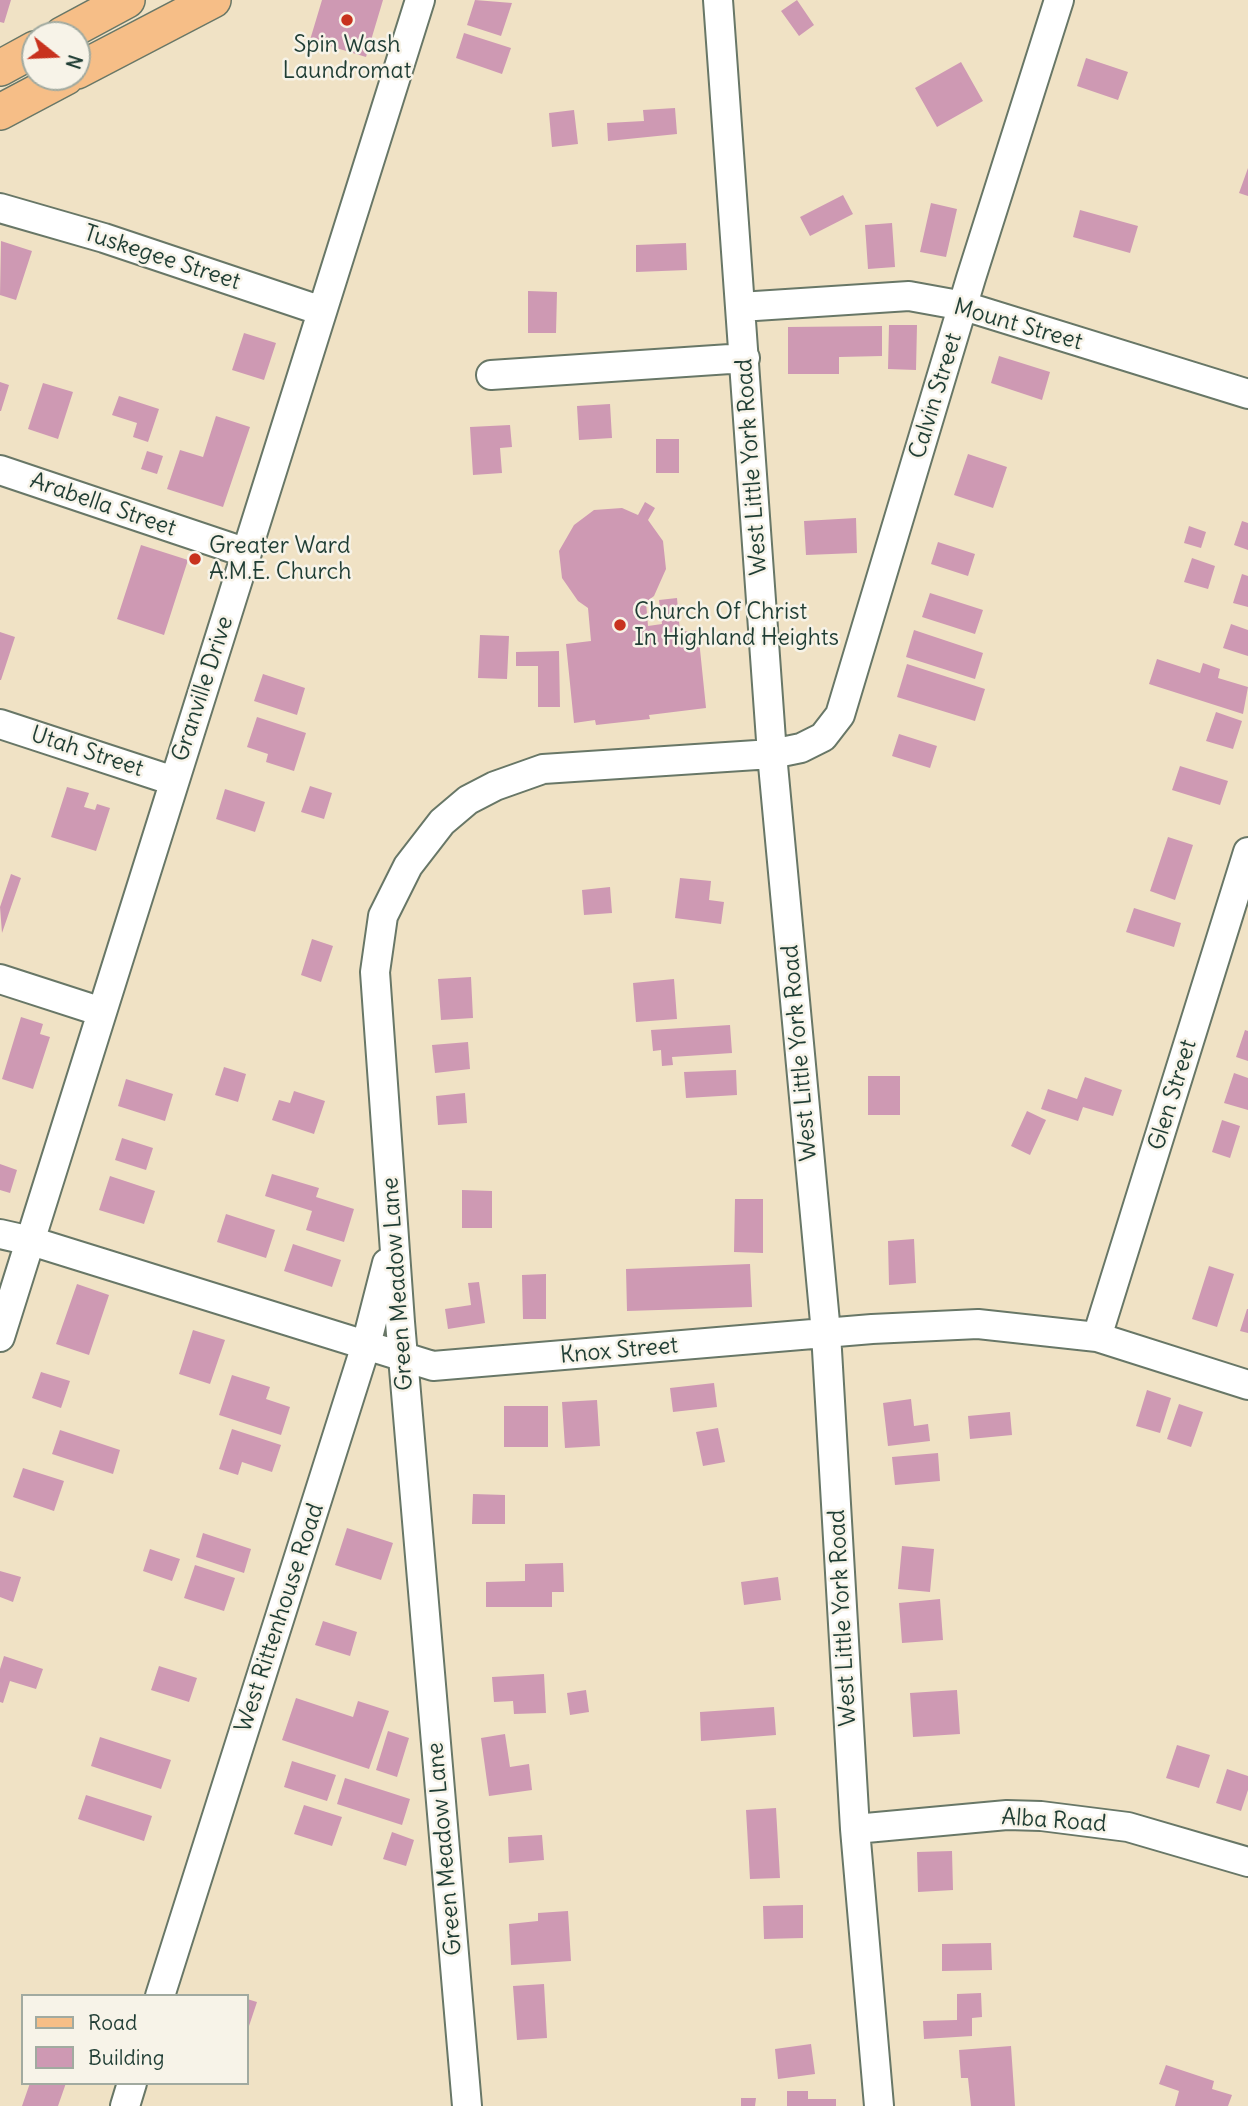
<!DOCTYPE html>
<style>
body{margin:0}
#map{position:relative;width:1248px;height:2106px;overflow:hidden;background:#f0e2c5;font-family:Delius,sans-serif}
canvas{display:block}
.legend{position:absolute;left:21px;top:1994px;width:228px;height:91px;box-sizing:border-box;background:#f7f3e8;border:2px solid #a1aaa0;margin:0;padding:9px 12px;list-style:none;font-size:21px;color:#1f3d34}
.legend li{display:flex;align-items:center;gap:14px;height:35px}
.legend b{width:35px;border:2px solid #a1aaa0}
.north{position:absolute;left:21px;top:21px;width:70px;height:70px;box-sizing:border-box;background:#f7f3e8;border:2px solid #a1aaa0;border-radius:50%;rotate:108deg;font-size:19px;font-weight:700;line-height:28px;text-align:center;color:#1f3d34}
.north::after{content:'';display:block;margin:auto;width:24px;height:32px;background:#c8321e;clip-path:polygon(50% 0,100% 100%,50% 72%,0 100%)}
</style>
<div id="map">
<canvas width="1248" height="2106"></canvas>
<ul class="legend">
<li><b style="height:9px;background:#f6be87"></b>Road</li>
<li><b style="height:19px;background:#ce99b3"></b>Building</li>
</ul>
<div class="north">N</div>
</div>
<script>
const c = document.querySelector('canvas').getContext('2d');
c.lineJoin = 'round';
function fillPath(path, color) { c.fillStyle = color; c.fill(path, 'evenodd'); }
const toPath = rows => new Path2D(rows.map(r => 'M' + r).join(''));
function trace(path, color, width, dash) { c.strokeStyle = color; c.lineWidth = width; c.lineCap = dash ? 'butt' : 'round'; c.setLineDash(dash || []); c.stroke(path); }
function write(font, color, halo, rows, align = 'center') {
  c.font = font + ' Delius,sans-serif'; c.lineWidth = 5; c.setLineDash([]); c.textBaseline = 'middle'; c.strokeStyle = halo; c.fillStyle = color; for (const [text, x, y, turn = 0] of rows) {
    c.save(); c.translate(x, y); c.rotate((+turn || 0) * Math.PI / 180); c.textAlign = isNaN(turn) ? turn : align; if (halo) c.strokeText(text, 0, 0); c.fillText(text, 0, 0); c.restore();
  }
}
const building = toPath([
 [0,0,11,0,4,23,0,22],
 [322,0,383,0,366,57,310,40],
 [475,0,512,3,501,36,467,25],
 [797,0,814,25,799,36,781,11],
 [464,33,511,48,502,74,456,58],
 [1086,58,1128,72,1118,100,1077,86],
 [961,62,983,101,937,127,915,88],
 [675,108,677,134,608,141,607,123,644,121,643,110],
 [574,110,578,144,552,147,549,113],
 [1248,168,1248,196,1239,193],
 [843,195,853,214,810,236,800,217],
 [931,203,957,209,946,257,920,252],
 [1080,210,1138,226,1130,253,1073,237],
 [892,223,895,267,868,269,865,225],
 [1,241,32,251,16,300,0,295],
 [686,243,687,270,636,272,636,245],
 [528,291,557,292,556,333,528,333],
 [889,325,917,325,916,370,888,369],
 [882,326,882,356,839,357,839,374,788,374,788,327],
 [244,333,276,343,264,380,232,370],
 [999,356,1050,372,1042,400,991,383],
 [0,382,9,385,1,411,0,411],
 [43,383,73,392,58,439,28,429],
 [119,396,159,409,148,442,133,437,137,423,112,415],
 [610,404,612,438,579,440,577,406],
 [216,416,250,427,223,507,167,489,180,450,203,457],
 [510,425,512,447,500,448,502,473,473,475,470,427],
 [656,439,679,439,679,473,656,473],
 [147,451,163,456,157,474,141,469],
 [968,454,1007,467,993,508,954,495],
 [645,502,655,508,648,520,663,541,666,569,654,596,646,602,648,626,662,624,659,600,677,598,680,632,698,630,706,708,649,715,650,719,596,725,595,720,574,723,566,644,591,641,588,608,578,601,562,578,559,551,574,525,594,510,622,508,638,515],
 [856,518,857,553,806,555,804,521],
 [1242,521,1248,523,1248,550,1234,545],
 [1189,526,1206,532,1201,548,1184,543],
 [938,542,975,554,968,576,931,564],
 [141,545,188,560,164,635,117,619],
 [1192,558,1215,566,1208,589,1184,582],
 [1242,574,1248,576,1248,607,1233,603],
 [930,593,983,610,975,634,922,617],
 [1231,624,1248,630,1248,656,1223,648],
 [914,630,983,653,975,679,906,657],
 [0,632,15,637,1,680,0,680],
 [480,635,509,636,507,679,478,678],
 [559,651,560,707,538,707,538,666,516,666,516,652],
 [1157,659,1200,673,1203,663,1220,669,1218,678,1248,687,1243,714,1149,684],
 [907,664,985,689,975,721,897,697],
 [263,674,305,688,297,715,254,701],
 [1216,712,1242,721,1233,749,1206,741],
 [257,717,306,733,294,771,266,762,268,754,247,747],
 [899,734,937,746,930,768,892,756],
 [1180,766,1228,781,1220,805,1172,790],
 [310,786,332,793,324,819,301,812],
 [67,787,89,793,84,807,95,810,97,804,110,808,96,851,51,837],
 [225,789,265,802,255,832,216,819],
 [1168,837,1193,845,1175,900,1150,891],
 [11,874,21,878,2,933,0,907],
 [680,878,711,881,709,900,724,902,721,924,675,918],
 [610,887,612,913,584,915,582,890],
 [1134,908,1181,923,1174,947,1126,932],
 [312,939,333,946,321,982,301,975],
 [471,977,473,1018,441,1020,438,979],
 [674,979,677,1019,636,1022,633,983],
 [21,1017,43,1024,40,1034,50,1037,33,1089,2,1079],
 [730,1025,732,1053,672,1057,673,1065,662,1066,661,1050,653,1051,651,1030],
 [1245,1030,1248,1031,1248,1061,1236,1057],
 [468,1042,470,1069,435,1073,432,1045],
 [224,1067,246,1074,238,1102,215,1095],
 [736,1070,737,1095,686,1098,684,1072],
 [1234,1073,1248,1078,1248,1110,1224,1103],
 [868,1076,900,1076,900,1115,868,1115],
 [1085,1077,1122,1090,1113,1116,1083,1107,1078,1121,1041,1109,1048,1089,1077,1099],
 [126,1079,173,1094,165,1121,118,1106],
 [294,1091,325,1101,314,1134,272,1120,279,1100,290,1103],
 [465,1093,467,1123,438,1125,436,1096],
 [1027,1111,1046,1120,1030,1155,1011,1146],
 [1222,1120,1240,1126,1230,1158,1212,1152],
 [122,1138,153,1148,146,1170,115,1160],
 [0,1164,17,1170,10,1193,0,1190],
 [272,1174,319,1188,316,1197,354,1209,344,1242,306,1230,312,1211,265,1196],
 [110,1176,155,1191,144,1224,99,1210],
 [462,1190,492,1191,492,1228,462,1228],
 [735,1199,763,1199,763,1253,734,1252],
 [226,1214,275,1230,266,1258,217,1242],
 [914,1239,916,1283,889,1285,888,1241],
 [293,1244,341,1260,332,1287,284,1271],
 [750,1264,752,1307,627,1311,626,1269],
 [1209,1266,1234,1274,1217,1327,1192,1319],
 [546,1274,546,1319,523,1319,522,1275],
 [479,1282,485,1323,448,1329,445,1309,471,1305,468,1283],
 [77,1284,109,1295,89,1355,56,1344],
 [1247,1309,1248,1309,1248,1333,1240,1331],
 [193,1330,225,1340,210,1384,179,1374],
 [41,1372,70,1381,61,1408,32,1398],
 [232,1375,270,1387,266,1399,290,1407,281,1435,219,1415],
 [714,1383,717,1407,673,1412,670,1388],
 [1147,1390,1171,1398,1160,1433,1136,1426],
 [911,1399,914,1426,928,1424,930,1441,888,1446,883,1403],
 [597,1400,600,1446,565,1448,562,1402],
 [1179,1404,1203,1412,1191,1447,1167,1439],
 [504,1406,548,1406,548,1447,504,1447],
 [1010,1412,1012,1435,970,1439,968,1416],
 [718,1428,725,1462,703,1466,696,1432],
 [232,1429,281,1445,272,1472,242,1462,238,1475,219,1469],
 [60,1430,120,1450,113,1474,52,1454],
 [938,1453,940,1481,895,1485,892,1457],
 [23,1468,64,1481,54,1511,13,1497],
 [473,1494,505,1495,505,1524,472,1524],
 [347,1528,393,1543,381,1580,335,1565],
 [203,1533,251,1549,244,1573,196,1557],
 [902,1546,934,1549,930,1592,898,1589],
 [150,1549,180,1559,172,1581,143,1571],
 [563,1563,564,1592,552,1592,552,1607,486,1607,486,1582,525,1581,525,1564],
 [195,1565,235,1578,224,1611,184,1598],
 [0,1571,21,1577,13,1602,0,1597],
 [778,1577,781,1600,744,1605,741,1582],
 [940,1599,943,1640,902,1643,899,1603],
 [323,1621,357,1632,350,1656,315,1645],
 [4,1656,43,1669,36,1689,10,1681,3,1703,0,1702,0,1669],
 [159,1666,197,1678,189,1702,151,1690],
 [544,1674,546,1713,514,1714,513,1701,494,1702,492,1677],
 [586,1690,589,1712,570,1715,567,1693],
 [957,1690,960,1734,913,1737,910,1693],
 [296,1698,353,1717,358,1701,389,1711,369,1769,282,1740],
 [774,1707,776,1735,701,1741,700,1712],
 [388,1731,409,1738,397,1777,376,1770],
 [505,1734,510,1767,529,1764,532,1790,489,1796,481,1738],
 [100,1737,171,1760,161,1789,91,1766],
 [1177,1745,1210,1755,1199,1788,1166,1778],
 [292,1761,336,1775,327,1801,284,1787],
 [1227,1769,1248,1776,1248,1790,1241,1811,1216,1803],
 [345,1778,410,1799,402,1825,337,1804],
 [86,1795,152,1816,144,1841,78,1819],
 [304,1805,342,1817,332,1846,294,1834],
 [776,1808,780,1878,750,1879,746,1810],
 [392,1832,414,1840,406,1866,383,1859],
 [542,1835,544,1860,509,1863,508,1837],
 [952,1851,953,1890,918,1892,917,1852],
 [803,1905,803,1938,764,1939,763,1906],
 [568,1911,571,1961,511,1965,509,1924,538,1921,538,1913],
 [991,1943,992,1970,942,1971,942,1944],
 [544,1984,547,2038,517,2040,513,1986],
 [981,1993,982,2017,972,2018,972,2036,924,2039,923,2021,957,2020,957,1994],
 [247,1999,257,2002,247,2032],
 [811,2044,815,2074,778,2079,775,2049],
 [1011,2046,1015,2106,971,2106,968,2078,961,2078,959,2050],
 [1166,2065,1214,2081,1212,2089,1232,2095,1228,2106,1175,2106,1179,2091,1159,2084],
 [30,2083,66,2083,58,2106,22,2106],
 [787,2091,808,2091,808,2099,836,2099,836,2106,787,2106],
 [741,2098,756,2098,755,2106,741,2106]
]);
const minor = toPath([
 [718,0,772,754,826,1333,855,1829,879,2106],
 [0,208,104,238,322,311],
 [740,307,909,296,964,306,1248,394],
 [491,375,745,358],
 [0,470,247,553],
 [0,724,174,781],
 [0,979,102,1012],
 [0,1234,31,1241,433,1366,872,1329,978,1324,1097,1337,1248,1385],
 [0,1337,420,0],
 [1097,1337,1248,852],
 [855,1829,1007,1815,1041,1816,1128,1827,1248,1862],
 [160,1996,366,1345,387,1263],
 [125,2106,132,2083],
 [467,2106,400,1322,375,972,383,916,408,866,442,822,468,800,495,786,543,769,772,754,801,748,823,737,840,715,971,278,1059,0]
]);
const major = toPath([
 [62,35,127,0],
 [0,68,35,49],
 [77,71,213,0],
 [0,112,66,77]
]);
const markers = [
 [347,20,7,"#c8321e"],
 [195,559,7,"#c8321e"],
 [620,625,7,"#c8321e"]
];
const poiNames = [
 ["Spin Wash",347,45,"center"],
 ["Laundromat",347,71,"center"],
 ["Greater Ward",209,546],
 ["A.M.E. Church",209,572],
 ["Church Of Christ",634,612],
 ["In Highland Heights",634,638]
];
const streetNames = [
 ["Tuskegee Street",162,258,18],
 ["Mount Street",1018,325,16],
 ["Calvin Street",936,396,-73],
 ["West Little York Road",752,467,-94],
 ["Arabella Street",103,505,19],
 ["Granville Drive",203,689,-72],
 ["Utah Street",87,752,18],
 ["West Little York Road",800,1053,-95],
 ["Glen Street",1173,1095,-73],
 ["Green Meadow Lane",398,1284,-94],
 ["Knox Street",619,1351,-5],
 ["West Rittenhouse Road",280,1618,-72],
 ["West Little York Road",843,1618,-93],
 ["Alba Road",1054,1821,4],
 ["Green Meadow Lane",445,1849,-95]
];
fillPath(building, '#ce99b3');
trace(minor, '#687767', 32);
trace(major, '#687767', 38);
trace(minor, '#fff', 28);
trace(major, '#f6be87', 35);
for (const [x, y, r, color] of markers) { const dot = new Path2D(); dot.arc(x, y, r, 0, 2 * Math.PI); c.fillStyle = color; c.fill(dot); trace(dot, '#f7f3e8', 2.5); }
write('23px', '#1f3d34', '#f7f3e8', poiNames, 'left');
write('23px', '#1f3d34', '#f7f3e8', streetNames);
</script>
